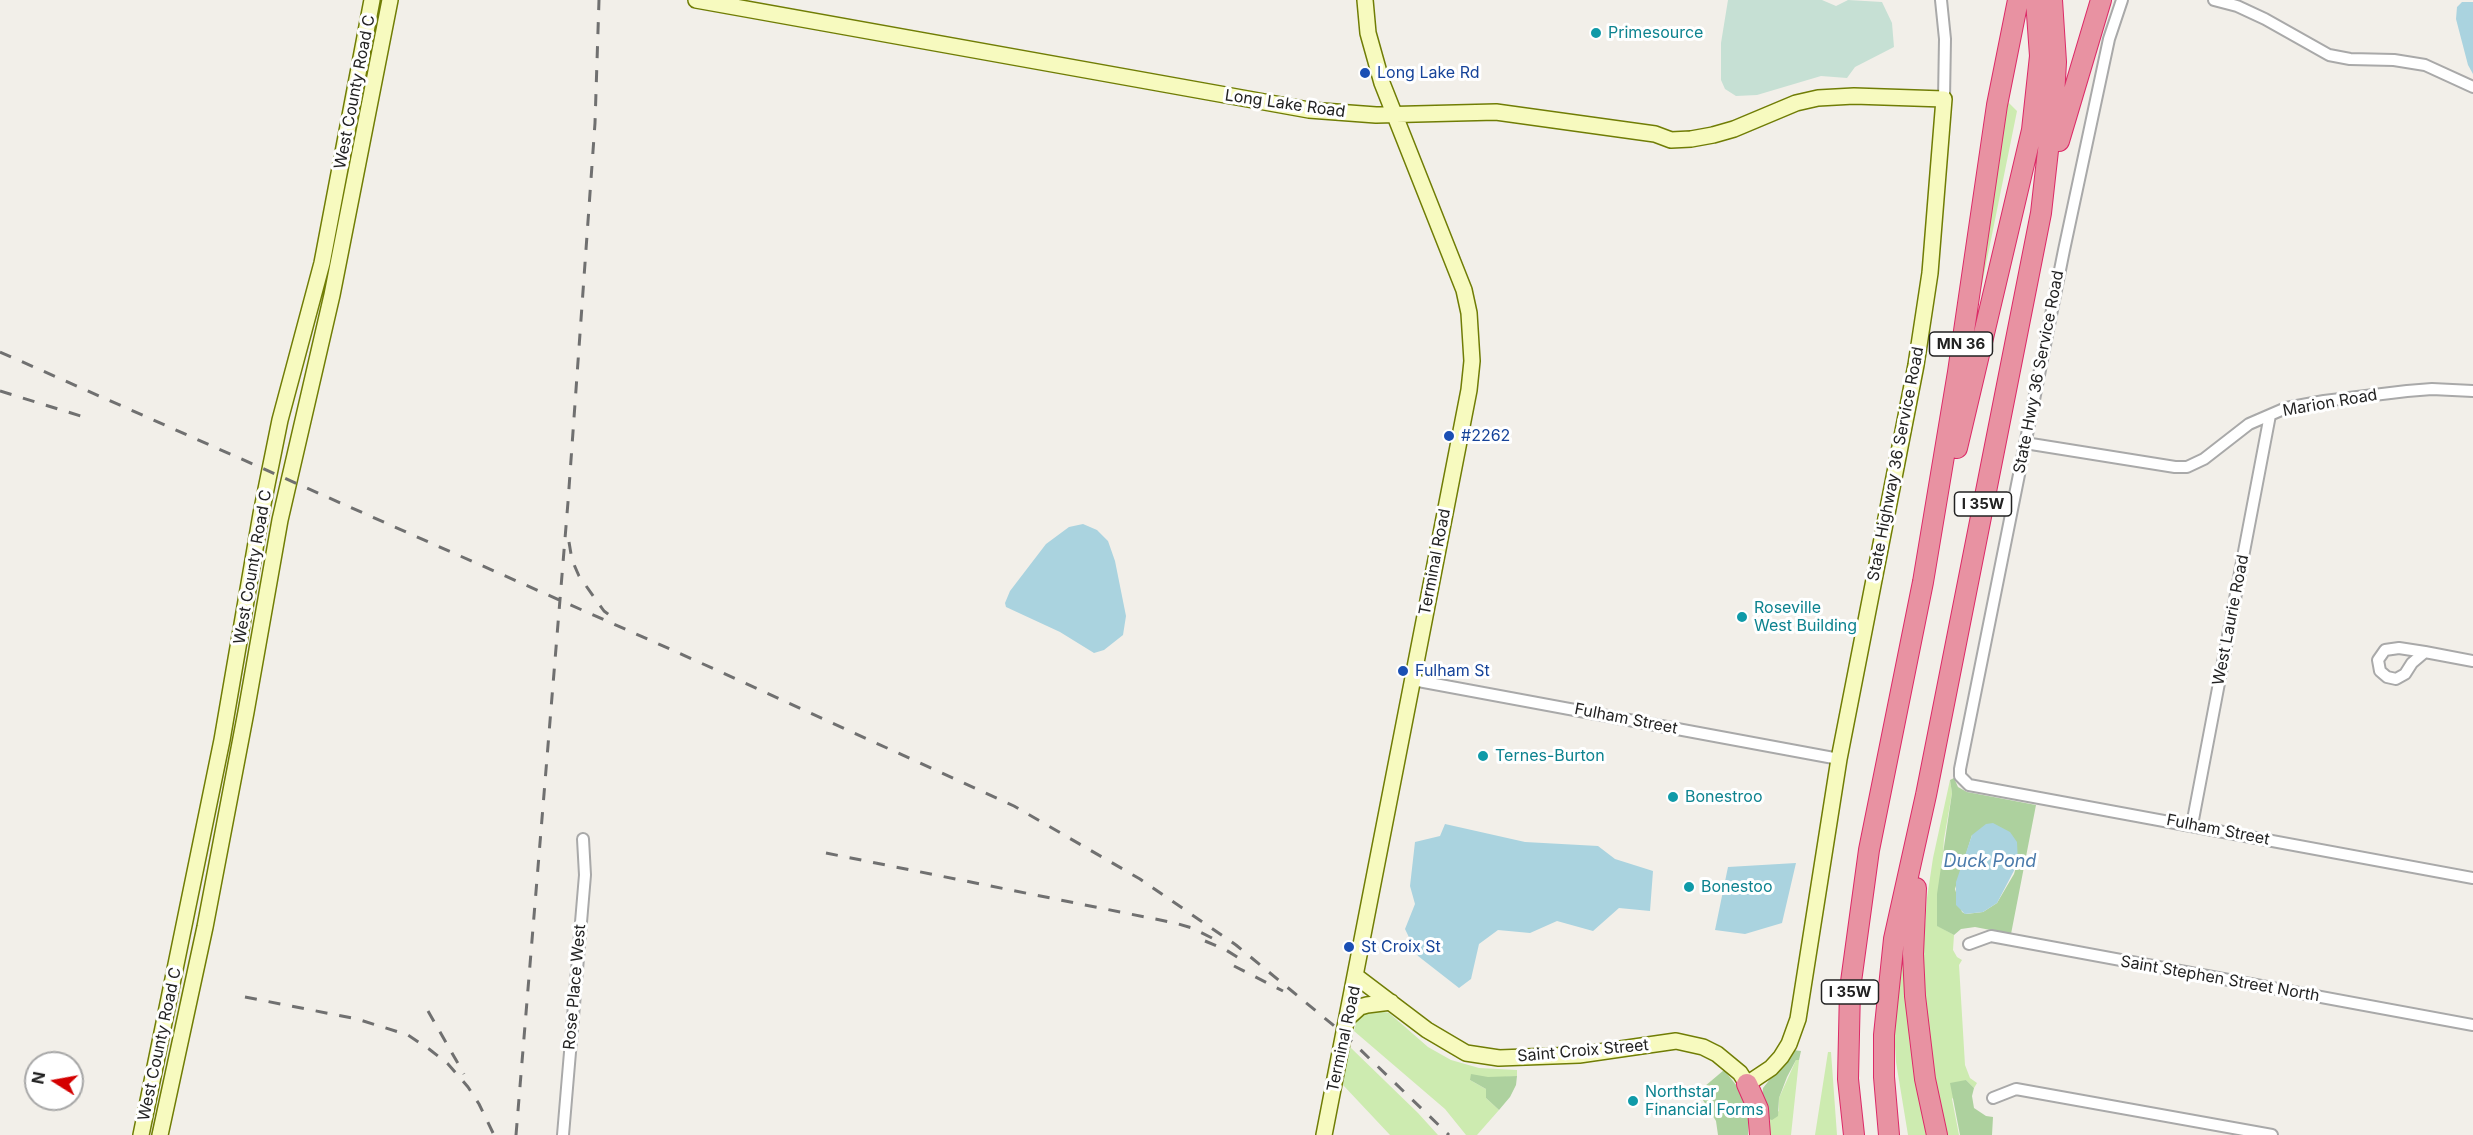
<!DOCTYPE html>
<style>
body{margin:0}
#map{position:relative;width:2473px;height:1135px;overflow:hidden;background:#f2efe9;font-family:Inter,sans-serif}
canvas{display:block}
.north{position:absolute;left:24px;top:1051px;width:60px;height:60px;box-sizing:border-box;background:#fff;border:2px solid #a7a7a7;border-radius:50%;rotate:281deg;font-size:16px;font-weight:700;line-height:24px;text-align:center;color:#222}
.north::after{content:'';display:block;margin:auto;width:21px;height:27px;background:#d40000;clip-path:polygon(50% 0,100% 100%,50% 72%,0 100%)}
</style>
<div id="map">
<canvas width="2473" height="1135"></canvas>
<div class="north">N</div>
</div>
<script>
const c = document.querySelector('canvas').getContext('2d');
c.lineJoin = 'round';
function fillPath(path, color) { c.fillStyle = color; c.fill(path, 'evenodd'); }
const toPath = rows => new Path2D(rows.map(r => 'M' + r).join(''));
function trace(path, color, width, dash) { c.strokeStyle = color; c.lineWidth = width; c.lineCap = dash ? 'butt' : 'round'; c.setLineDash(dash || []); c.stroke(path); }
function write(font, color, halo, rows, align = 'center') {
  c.font = font + ' Inter,sans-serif'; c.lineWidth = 6; c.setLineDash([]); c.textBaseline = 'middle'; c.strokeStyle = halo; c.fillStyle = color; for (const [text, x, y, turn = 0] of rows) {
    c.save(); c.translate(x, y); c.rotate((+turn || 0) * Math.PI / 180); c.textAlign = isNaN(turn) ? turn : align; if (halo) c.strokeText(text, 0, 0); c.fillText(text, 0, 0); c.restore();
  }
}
const grass = toPath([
 [2006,100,2017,111,1979,299,1975,299],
 [1950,780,1952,793,1944,839,1938,926,1954,935,1953,950,1957,957,1962,960,1959,965,1965,1065,1970,1078,1977,1083,1974,1088,1966,1080,1952,1099,1959,1135,1945,1135,1936,1098,1924,1011,1923,954,1927,898,1933,858],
 [1907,923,1906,1001,1910,1044,1927,1135,1908,1135,1896,1062,1894,1030,1898,963],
 [1377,1010,1389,1013,1428,1047,1451,1060,1479,1068,1517,1070,1517,1076,1470,1080,1486,1089,1486,1098,1499,1110,1477,1135,1466,1135,1445,1109,1354,1031,1357,1020,1364,1013],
 [1350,1047,1418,1113,1438,1135,1390,1135,1343,1085],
 [1828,1052,1831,1052,1837,1135,1815,1135],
 [1796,1060,1799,1060,1791,1135,1767,1135,1767,1118,1779,1111,1779,1098]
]);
const forest = toPath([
 [1954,778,1958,787,1967,792,2036,805,2011,934,1975,927,1961,929,1954,935,1937,926,1937,894,1952,793,1950,780],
 [1972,835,2019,857,2014,874,1997,903,1983,912,1966,914,1962,912,1955,889],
 [1793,1050,1801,1051,1799,1060,1796,1060,1787,1077,1779,1098,1778,1116,1772,1120,1769,1119,1762,1096,1763,1088],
 [1724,1070,1741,1091,1749,1108,1748,1135,1718,1135,1716,1121,1698,1092],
 [1471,1074,1488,1077,1517,1076,1516,1085,1510,1097,1499,1110,1486,1098,1486,1089,1470,1080],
 [1966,1080,1974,1088,1972,1096,1974,1108,1986,1116,1993,1117,1992,1135,1960,1135,1950,1083]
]);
const wetland = toPath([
 [1728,0,1822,0,1836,6,1848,0,1882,2,1892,23,1894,47,1855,67,1847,78,1821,76,1757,95,1736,96,1725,89,1721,80,1721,43]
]);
const water = toPath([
 [2462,2,2473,2,2473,74,2468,65,2456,19,2457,7],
 [1083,524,1097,530,1108,541,1115,561,1126,616,1123,635,1104,650,1094,653,1060,632,1006,607,1005,603,1010,591,1046,544,1069,527],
 [1993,823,2010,832,2017,842,2018,863,1997,903,1983,912,1965,914,1956,905,1956,882,1972,835,1986,824],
 [1445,824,1525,842,1598,846,1615,859,1653,871,1650,911,1619,908,1593,931,1557,921,1530,933,1498,930,1479,944,1471,979,1459,988,1418,956,1405,929,1415,904,1410,886,1415,842,1440,836],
 [1796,863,1782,923,1745,934,1715,930,1728,867]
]);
const street = toPath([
 [1941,0,1945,39,1944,99],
 [2122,0,2109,39,2064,250,1960,769,1960,776,1969,785,2473,878],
 [2214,0,2237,6,2265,19,2329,55,2350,59,2394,60,2425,65,2473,87],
 [2025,443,2175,467,2187,467,2204,459,2249,424,2286,408,2324,401,2407,391,2432,389,2473,391],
 [2425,652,2412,663,2405,674,2396,679,2387,677,2380,671,2378,660,2385,650,2399,648,2425,652,2473,661],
 [1413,680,1839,759],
 [2192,825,2270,415],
 [1969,944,1991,936,2473,1025],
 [1993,1098,2016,1089,2272,1135],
 [563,1135,585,875,583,839]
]);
const secondary = toPath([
 [696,0,1309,110,1376,115,1496,112,1655,134,1671,140,1691,139,1713,135,1734,129,1796,103,1818,98,1854,96,1944,99,1930,273,1916,365,1839,759,1798,1019,1789,1044,1781,1057,1771,1068,1747,1084,1740,1073,1717,1054,1703,1047,1676,1041,1579,1055,1499,1058,1466,1053,1427,1030,1357,977],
 [1349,1017,1360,1007,1367,1005,1391,1002],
 [141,1135,222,740,261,514,280,420,322,263,372,0],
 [160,1135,205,927,246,712,280,520,332,295,390,0],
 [1324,1135,1469,390,1472,361,1469,313,1464,290,1382,83,1368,33,1365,0]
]);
const highway = toPath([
 [2059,141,2101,0],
 [1957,448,2032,130,2040,56,2036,0],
 [1916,888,1913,954,1915,996,1925,1079,1937,1135],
 [1747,1084,1758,1109,1760,1135],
 [1854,1135,1848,1079,1850,989,1869,850,1923,582,1958,372,1997,105,2018,0],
 [1889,1135,1884,1077,1884,1035,1894,939,1926,795,2041,213,2054,97,2056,62,2052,0]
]);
const rail = toPath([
 [0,352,679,653,1014,806,1140,879,1236,945,1344,1034,1449,1135],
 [0,391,84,417],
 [569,542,572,560,579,576,604,611,616,620],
 [826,853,1175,923,1192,928,1214,939],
 [1205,941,1226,950,1247,963],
 [1234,966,1283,991],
 [245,997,357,1019,408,1035,429,1049,448,1064,468,1087,479,1104,494,1135],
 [428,1011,464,1074],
 [516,1135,568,502,595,123,599,0]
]);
const markers = [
 [1596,33,6,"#0f9aa8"],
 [1365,73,6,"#1a4fb4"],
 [1449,436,6,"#1a4fb4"],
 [1742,617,6,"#0f9aa8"],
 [1403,671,6,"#1a4fb4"],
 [1483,756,6,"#0f9aa8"],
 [1673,797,6,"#0f9aa8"],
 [1689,887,6,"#0f9aa8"],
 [1349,947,6,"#1a4fb4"],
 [1633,1101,6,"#0f9aa8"]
];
const shields = [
 [1961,344,63],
 [1983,504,57],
 [1850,992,57]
];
const shieldNames = [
 ["MN 36",1961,344],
 ["I 35W",1983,504],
 ["I 35W",1850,992]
];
const cultureNames = [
 ["Primesource",1608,33],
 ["Roseville",1754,608],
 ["West Building",1754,626],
 ["Ternes-Burton",1495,756],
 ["Bonestroo",1685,797],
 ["Bonestoo",1701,887],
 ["Northstar",1645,1092],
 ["Financial Forms",1645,1110]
];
const transitNames = [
 ["Long Lake Rd",1377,73],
 ["#2262",1461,436],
 ["Fulham St",1415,671],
 ["St Croix St",1361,947]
];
const streetNames = [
 ["West County Road C",355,92,-79],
 ["Long Lake Road",1285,104,8],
 ["State Hwy 36 Service Road",2039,372,-79],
 ["Marion Road",2330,403,-10],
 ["State Highway 36 Service Road",1896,464,-79],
 ["Terminal Road",1435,562,-79],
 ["West County Road C",253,567,-80],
 ["West Laurie Road",2231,620,-79],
 ["Fulham Street",1626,719,11],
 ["Fulham Street",2218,830,11],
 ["Saint Stephen Street North",2220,979,10],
 ["Rose Place West",575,987,-85],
 ["Terminal Road",1344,1039,-78],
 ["West County Road C",160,1044,-78],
 ["Saint Croix Street",1583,1051,-5]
];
const waterNames = [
 ["Duck Pond",1990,862]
];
fillPath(grass, '#cdebb0');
fillPath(forest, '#add19e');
fillPath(wetland, '#c6e0d4');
fillPath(water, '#aad3df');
trace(street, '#a9a9a9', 14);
trace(secondary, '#707d05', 18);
trace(highway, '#dc2a67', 22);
trace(street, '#fff', 10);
trace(secondary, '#f7fabf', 15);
trace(highway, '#e892a2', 20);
trace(rail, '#707070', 3, [12, 12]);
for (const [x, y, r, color] of markers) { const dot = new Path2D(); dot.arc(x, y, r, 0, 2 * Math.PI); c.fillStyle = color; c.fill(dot); trace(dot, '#fff', 2); }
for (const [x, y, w] of shields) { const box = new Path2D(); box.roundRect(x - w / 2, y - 12, w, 24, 4.5); c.fillStyle = '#fff'; c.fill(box); trace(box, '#222', 1.5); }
write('bold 15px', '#222', null, shieldNames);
write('16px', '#0d838f', '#fff', cultureNames, 'left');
write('16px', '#164399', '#fff', transitNames, 'left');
write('16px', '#222', '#fff', streetNames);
write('italic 18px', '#4a7aab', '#fff', waterNames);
</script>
